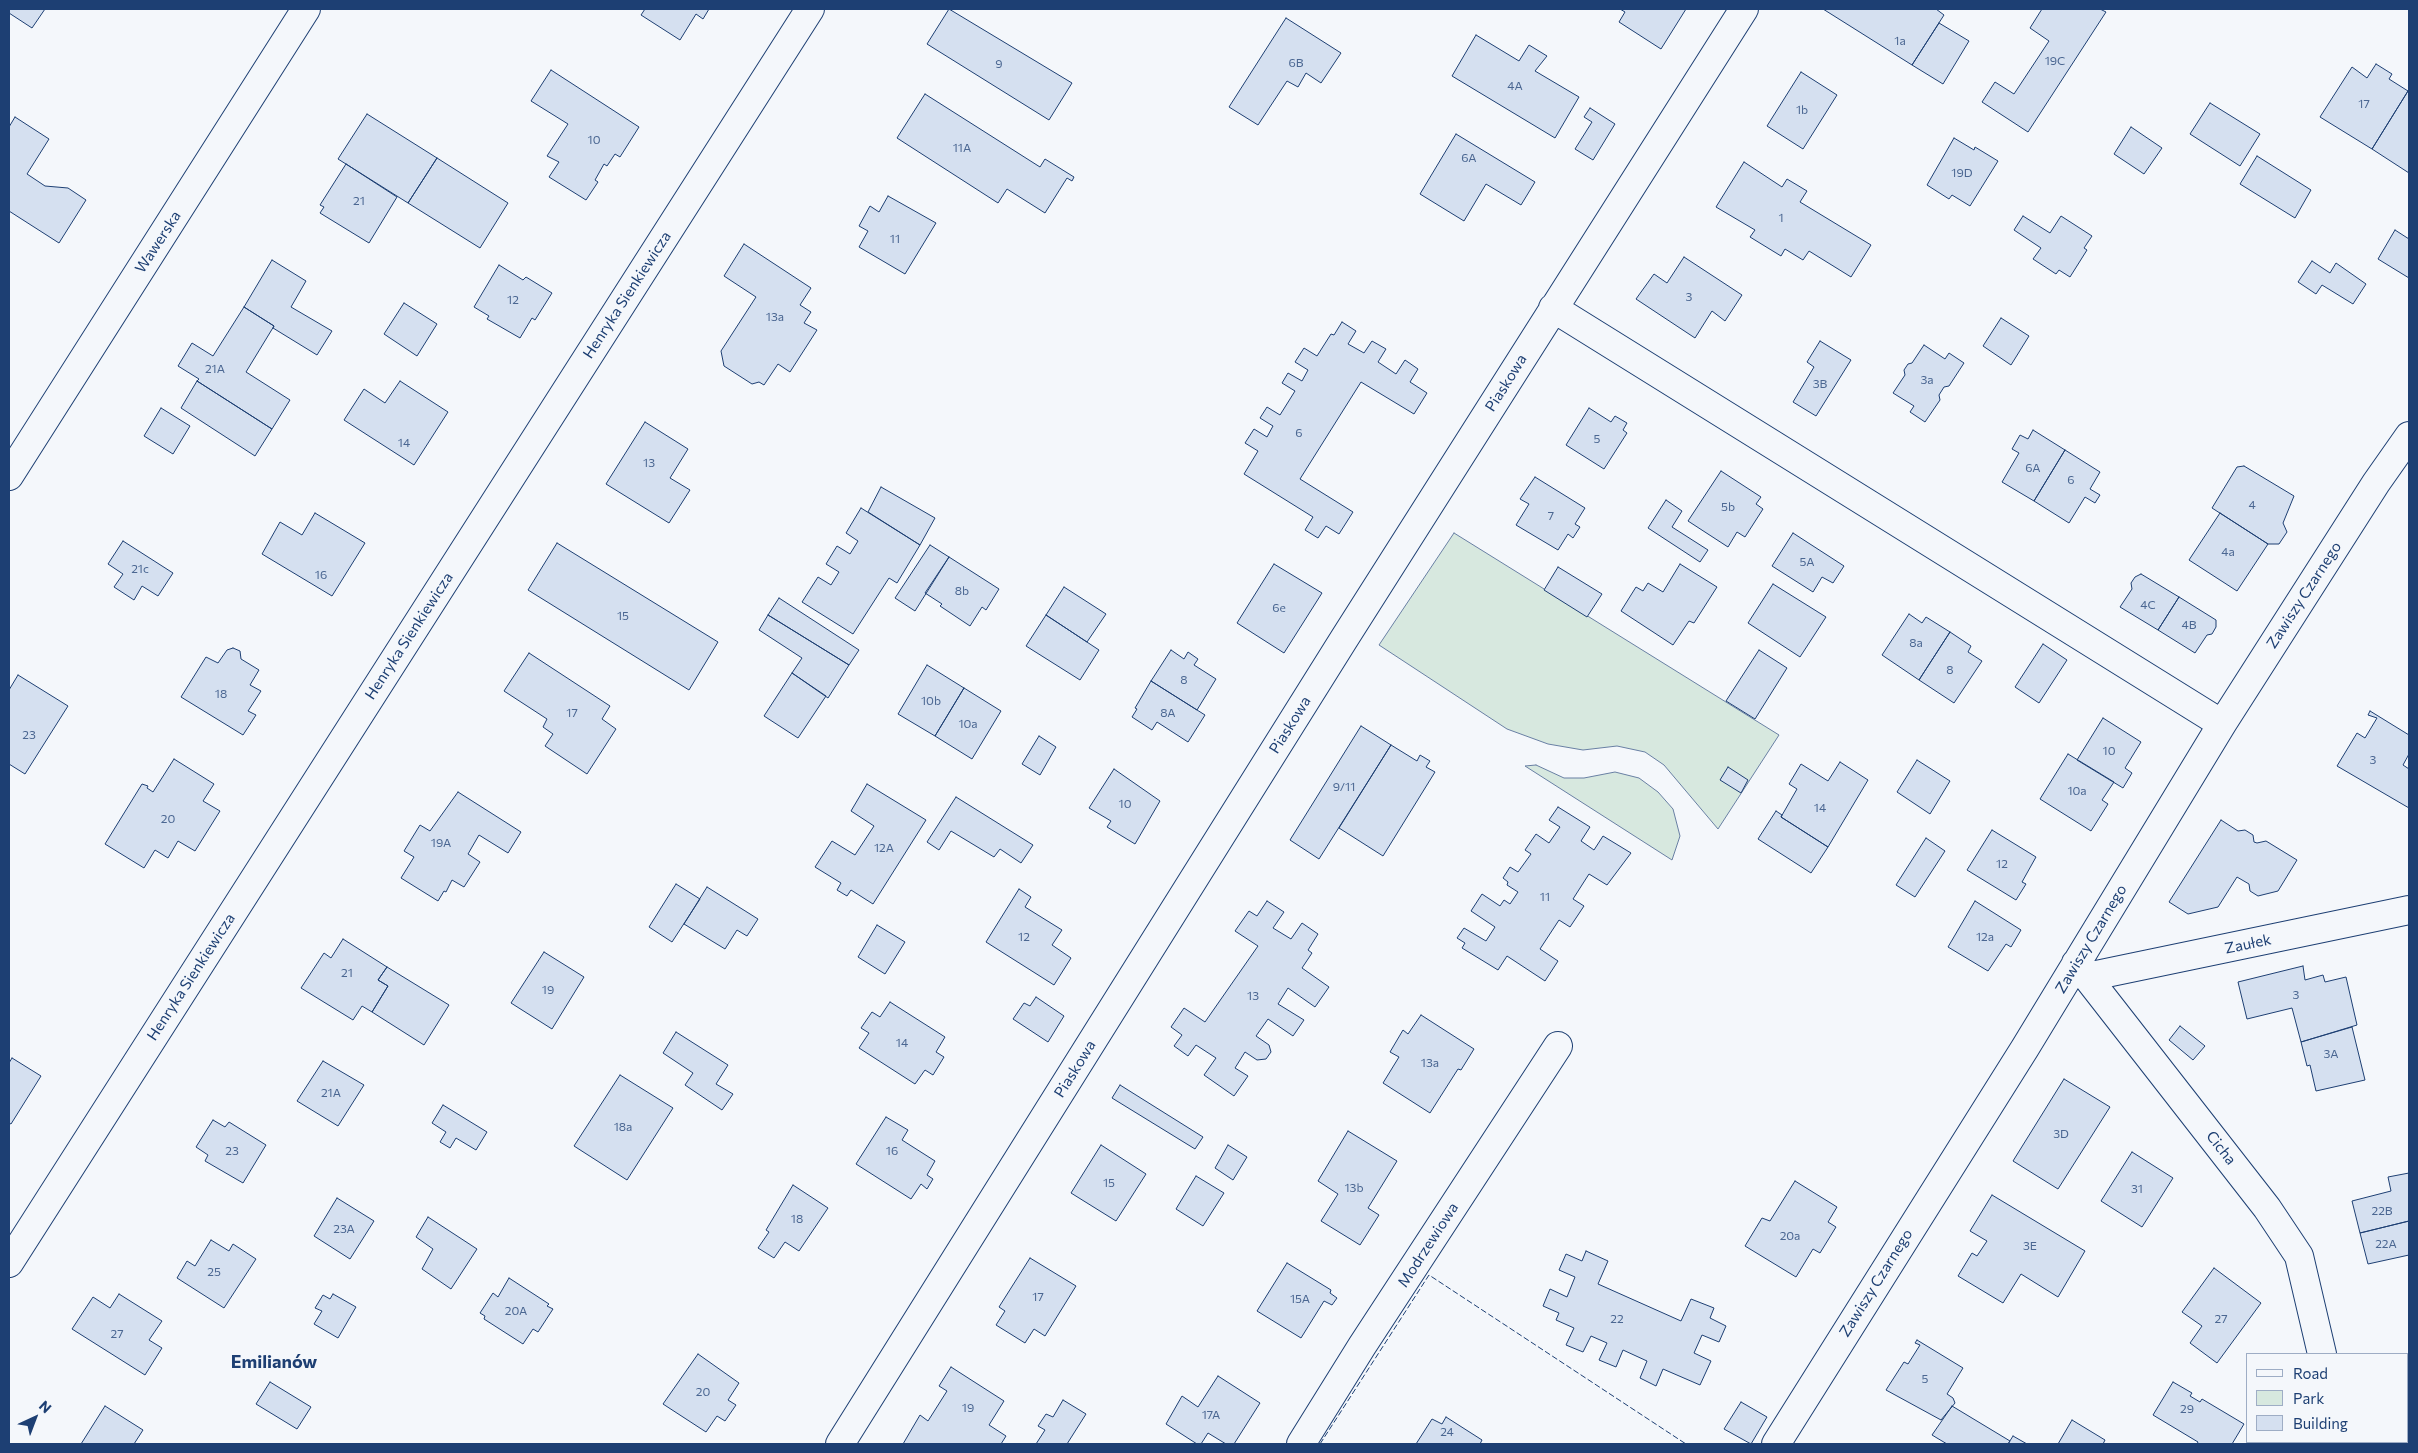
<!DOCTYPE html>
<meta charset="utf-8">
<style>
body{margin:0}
#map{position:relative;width:2418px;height:1453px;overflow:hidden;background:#f4f7fb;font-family:Commissioner,sans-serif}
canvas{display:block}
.frame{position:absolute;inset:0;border:10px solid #1d3f73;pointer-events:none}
.legend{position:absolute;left:2246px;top:1353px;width:162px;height:90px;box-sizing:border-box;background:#f4f7fb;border:1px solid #9eadc5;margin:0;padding:6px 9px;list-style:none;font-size:15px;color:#1d3f73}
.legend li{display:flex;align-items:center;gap:10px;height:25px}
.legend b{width:25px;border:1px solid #9eadc5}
.north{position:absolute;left:10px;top:1393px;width:50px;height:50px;-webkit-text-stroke:4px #f4f7fb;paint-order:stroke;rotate:43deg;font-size:14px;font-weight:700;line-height:20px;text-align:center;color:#1d3f73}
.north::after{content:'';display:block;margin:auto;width:18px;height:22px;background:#1d3f73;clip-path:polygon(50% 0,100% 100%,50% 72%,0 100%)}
</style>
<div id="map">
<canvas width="2418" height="1453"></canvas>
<div class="frame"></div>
<ul class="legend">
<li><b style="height:6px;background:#f4f7fb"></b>Road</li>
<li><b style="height:14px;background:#d7e8df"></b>Park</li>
<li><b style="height:14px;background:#d5e0f0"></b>Building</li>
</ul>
<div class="north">N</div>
</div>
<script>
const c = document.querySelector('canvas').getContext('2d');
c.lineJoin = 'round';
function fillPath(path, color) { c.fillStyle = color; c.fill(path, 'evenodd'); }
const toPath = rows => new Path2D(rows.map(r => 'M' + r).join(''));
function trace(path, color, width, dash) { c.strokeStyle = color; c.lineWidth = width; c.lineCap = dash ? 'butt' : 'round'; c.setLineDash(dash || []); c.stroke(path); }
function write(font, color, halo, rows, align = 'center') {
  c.font = font + ' Commissioner,sans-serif'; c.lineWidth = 4; c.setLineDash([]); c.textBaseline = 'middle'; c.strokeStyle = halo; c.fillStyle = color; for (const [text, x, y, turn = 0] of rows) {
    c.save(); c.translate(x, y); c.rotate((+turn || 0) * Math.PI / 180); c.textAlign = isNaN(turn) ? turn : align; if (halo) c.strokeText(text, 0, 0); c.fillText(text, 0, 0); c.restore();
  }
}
const green = toPath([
 [1454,533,1779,735,1718,829,1664,765,1645,752,1617,746,1583,750,1548,744,1507,729,1379,645,1454,533],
 [1536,765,1564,778,1584,778,1615,772,1639,778,1658,792,1673,809,1680,836,1672,860,1525,766,1536,765]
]);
const building = toPath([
 [9,9,45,9,32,28,9,13,9,9],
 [645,9,709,9,703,19,696,14,680,40,641,15,645,9],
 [949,9,1072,83,1049,120,927,44,949,9],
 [1620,9,1686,9,1661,49,1619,22,1625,12,1620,9],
 [1823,9,1936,9,1944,15,1912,65,1823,9],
 [2042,9,2100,9,2106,12,2028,132,1982,102,1995,82,2014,94,2049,41,2030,28,2042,9],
 [1286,18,1341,53,1321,83,1306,73,1298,87,1287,81,1258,125,1229,107,1286,18],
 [1939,23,1969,41,1943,84,1912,65,1939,23],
 [1476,35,1519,61,1529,45,1547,56,1535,71,1579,97,1555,138,1452,76,1476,35],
 [2376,64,2392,74,2389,79,2408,91,2372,149,2320,117,2352,67,2367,78,2376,64],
 [551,70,639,127,620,157,615,154,607,166,604,164,595,180,598,182,586,200,549,177,559,162,547,156,568,124,531,101,551,70],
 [1801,72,1837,95,1803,149,1767,126,1801,72],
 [2408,91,2409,92,2409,173,2372,149,2408,91],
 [925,94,1040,167,1045,159,1074,177,1072,181,1067,178,1045,213,1007,189,998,203,897,138,925,94],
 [2210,103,2260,134,2240,166,2190,134,2210,103],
 [1590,108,1615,124,1593,160,1575,149,1592,122,1584,117,1590,108],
 [367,114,437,158,408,203,338,159,367,114],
 [15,117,49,139,27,174,45,186,68,188,86,200,59,243,9,211,9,127,15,117],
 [2131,127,2162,148,2144,174,2114,154,2131,127],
 [1456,134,1535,182,1521,205,1486,184,1464,221,1420,194,1456,134],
 [1954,138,1974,150,1975,147,1998,161,1970,206,1952,195,1949,199,1927,185,1954,138],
 [2257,156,2311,190,2295,218,2240,184,2257,156],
 [437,158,508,203,480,248,408,203,437,158],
 [1744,162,1782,187,1787,179,1807,191,1800,202,1871,245,1851,277,1809,251,1803,260,1785,249,1781,256,1750,237,1755,230,1716,207,1744,162],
 [346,164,397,197,369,243,320,213,324,207,320,205,346,164],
 [888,196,936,223,905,274,859,247,868,231,859,226,870,206,879,212,888,196],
 [2023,216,2050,233,2061,216,2092,236,2084,248,2087,250,2070,277,2059,270,2056,274,2033,259,2041,248,2014,230,2023,216],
 [2395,230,2409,239,2409,278,2378,259,2395,230],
 [744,244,811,288,800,305,811,312,804,323,817,330,790,372,778,364,764,385,759,382,752,384,724,366,721,351,756,297,724,276,744,244],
 [1684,257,1742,295,1725,321,1712,311,1695,338,1636,299,1654,274,1667,283,1684,257],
 [272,260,306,281,291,307,332,331,317,355,273,328,274,326,244,307,272,260],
 [2312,261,2330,273,2336,263,2366,284,2353,304,2322,285,2316,294,2298,282,2312,261],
 [499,265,523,280,526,277,552,293,535,320,532,318,520,338,487,319,489,316,474,307,499,265],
 [404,303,437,324,417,356,384,334,404,303],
 [244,307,274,326,246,372,290,400,272,429,197,381,199,379,178,366,192,343,213,356,244,307],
 [2001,318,2029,336,2011,365,1983,346,2001,318],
 [1342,322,1356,331,1348,344,1364,353,1372,341,1386,349,1378,362,1396,374,1405,360,1418,369,1410,382,1427,393,1414,414,1361,382,1300,479,1353,512,1339,534,1326,526,1318,538,1305,530,1313,517,1244,474,1258,451,1245,443,1254,429,1267,437,1273,426,1260,418,1267,407,1280,415,1295,391,1282,383,1288,373,1302,381,1308,370,1295,362,1304,348,1317,356,1331,334,1334,335,1342,322],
 [1820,341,1851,360,1816,416,1793,402,1814,367,1807,362,1820,341],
 [1924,345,1945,359,1949,353,1964,363,1949,386,1944,387,1939,395,1940,400,1925,422,1910,412,1914,406,1893,393,1905,375,1904,370,1908,364,1912,363,1924,345],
 [197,381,272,429,255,456,181,408,197,381],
 [400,381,448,412,414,465,344,420,364,389,385,403,400,381],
 [161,408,190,426,173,454,144,436,161,408],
 [1589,408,1611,422,1615,416,1627,423,1623,430,1627,433,1604,469,1566,445,1589,408],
 [645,422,688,449,670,478,690,490,669,523,606,484,645,422],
 [2033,430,2065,450,2034,501,2002,482,2019,453,2012,449,2020,435,2028,439,2033,430],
 [2065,450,2100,472,2090,489,2100,495,2095,503,2085,497,2069,523,2034,501,2065,450],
 [2244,466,2294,496,2283,523,2287,532,2279,544,2268,544,2212,508,2237,467,2244,466],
 [1721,471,1761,497,1756,504,1763,509,1745,537,1737,532,1728,547,1688,521,1721,471],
 [1535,477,1585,508,1575,524,1580,527,1573,538,1568,534,1558,550,1516,525,1529,504,1520,499,1535,477],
 [881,487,935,518,920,545,868,512,881,487],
 [1666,500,1682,511,1672,527,1708,550,1700,562,1648,528,1666,500],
 [861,508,920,545,897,583,889,578,853,634,802,602,818,577,831,585,839,572,826,564,837,546,850,554,858,541,846,533,861,508],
 [315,513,365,543,332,596,262,554,280,522,302,535,315,513],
 [2220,513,2268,544,2237,591,2189,560,2220,513],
 [1793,533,1844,566,1833,583,1822,577,1813,592,1772,566,1793,533],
 [123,541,173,573,158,596,142,586,134,600,114,587,123,574,108,564,123,541],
 [557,543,718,642,689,690,528,590,557,543],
 [930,545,949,557,915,611,895,598,930,545],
 [949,557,999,589,986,610,982,607,970,626,940,606,942,604,925,593,949,557],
 [1274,564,1322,593,1284,653,1237,623,1274,564],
 [1680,564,1717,587,1694,623,1689,621,1673,645,1621,611,1636,587,1643,591,1648,583,1663,592,1680,564],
 [1558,567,1602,594,1587,617,1544,590,1558,567],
 [2141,574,2179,597,2158,630,2120,607,2132,589,2131,583,2135,577,2141,574],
 [1773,584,1826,617,1800,657,1748,623,1773,584],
 [1064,587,1106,614,1087,642,1046,615,1064,587],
 [2179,597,2216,620,2216,627,2212,634,2207,635,2195,653,2158,630,2179,597],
 [779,598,859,650,849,665,768,615,779,598],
 [1909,614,1922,623,1926,617,1950,632,1919,680,1882,655,1909,614],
 [768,615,849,665,828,698,792,673,802,658,759,630,768,615],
 [1046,615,1099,650,1080,680,1026,646,1046,615],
 [1950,632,1971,646,1968,652,1982,661,1954,703,1919,680,1950,632],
 [2043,644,2067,660,2039,703,2015,687,2043,644],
 [233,648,240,651,241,659,259,670,250,685,261,691,248,711,256,715,243,735,181,697,206,657,218,663,227,650,233,648],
 [1171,650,1184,659,1188,652,1198,659,1194,665,1216,679,1197,710,1151,681,1171,650],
 [1759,650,1787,668,1755,719,1726,701,1759,650],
 [529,653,610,706,602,719,616,729,587,774,545,746,553,734,543,727,547,719,504,691,529,653],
 [927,665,964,688,935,736,898,714,927,665],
 [792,673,826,696,798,738,764,716,792,673],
 [18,675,68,706,25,774,9,764,9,690,18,675],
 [1151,681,1205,715,1188,742,1157,722,1152,730,1132,717,1137,709,1135,708,1151,681],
 [964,688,1001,711,972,759,935,736,964,688],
 [2370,711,2409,735,2409,754,2403,765,2409,769,2409,808,2337,766,2357,733,2365,738,2377,718,2368,715,2370,711],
 [2103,718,2141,742,2125,768,2132,773,2123,788,2077,760,2103,718],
 [1361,726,1391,745,1319,859,1290,840,1361,726],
 [1039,736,1056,747,1040,775,1022,764,1039,736],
 [1391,745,1417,761,1420,755,1430,761,1426,767,1435,772,1383,856,1339,828,1391,745],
 [2068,754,2114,782,2102,800,2108,804,2091,831,2040,799,2068,754],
 [174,759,214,784,203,801,220,811,195,851,178,841,168,858,155,850,144,868,105,844,142,784,148,786,147,788,153,792,174,759],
 [1917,760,1950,781,1930,814,1897,792,1917,760],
 [1840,762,1868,780,1828,847,1781,817,1797,789,1789,784,1801,764,1828,781,1840,762],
 [1728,767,1748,780,1741,793,1720,780,1728,767],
 [1114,769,1160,801,1135,844,1107,827,1111,821,1089,808,1114,769],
 [867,784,926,820,873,904,851,890,847,896,837,890,841,883,815,867,832,841,855,855,874,826,851,811,867,784],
 [458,792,521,832,508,853,479,835,468,854,480,862,464,887,452,880,446,892,444,891,438,901,401,878,414,857,404,851,420,825,430,831,458,792],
 [956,797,1033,845,1021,863,1000,849,994,857,951,831,939,850,927,842,956,797],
 [1558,807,1590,827,1581,841,1594,850,1603,836,1631,853,1607,885,1589,874,1573,899,1584,906,1570,927,1559,920,1540,949,1558,961,1545,981,1507,956,1498,970,1462,948,1465,943,1457,938,1464,928,1486,941,1495,927,1471,911,1482,894,1500,906,1504,900,1510,904,1518,892,1507,885,1508,882,1503,878,1510,867,1518,872,1531,854,1525,850,1536,834,1549,843,1560,827,1549,820,1558,807],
 [1776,811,1782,815,1781,817,1828,847,1811,873,1758,839,1776,811],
 [2221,820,2238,831,2245,830,2253,835,2254,842,2257,843,2266,841,2297,860,2278,891,2258,896,2250,891,2249,884,2237,877,2218,907,2188,914,2169,902,2221,820],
 [1992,830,2036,857,2022,882,2026,884,2016,900,1967,870,1992,830],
 [1926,838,1945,851,1915,897,1896,885,1926,838],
 [676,884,700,899,672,942,649,927,676,884],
 [707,887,758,919,747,936,737,930,725,949,684,924,707,887],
 [1019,889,1031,897,1025,907,1062,930,1052,945,1071,958,1054,985,986,942,1019,889],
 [1267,901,1284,912,1273,928,1291,939,1302,923,1318,934,1308,950,1312,953,1302,968,1329,987,1315,1007,1288,988,1278,1004,1304,1020,1293,1036,1268,1019,1256,1036,1269,1045,1271,1052,1266,1059,1257,1060,1245,1052,1235,1068,1248,1076,1234,1096,1204,1075,1216,1058,1196,1045,1188,1056,1174,1046,1182,1035,1171,1027,1184,1008,1205,1022,1258,946,1235,931,1249,911,1257,916,1267,901],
 [1975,901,2021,930,2011,947,2006,944,1988,971,1948,947,1975,901],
 [877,925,905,942,885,974,858,957,877,925],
 [343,939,387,967,378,980,388,986,372,1012,362,1006,353,1020,301,988,324,953,331,958,343,939],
 [544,952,584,977,552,1029,511,1003,544,952],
 [2303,966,2305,980,2323,975,2325,982,2346,977,2357,1025,2301,1042,2292,1008,2247,1019,2238,982,2303,966],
 [387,967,449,1005,424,1045,372,1012,388,986,378,980,387,967],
 [1036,997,1064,1016,1048,1042,1013,1019,1024,1003,1030,1006,1036,997],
 [890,1002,945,1037,936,1052,944,1057,933,1075,925,1070,915,1084,859,1048,869,1033,861,1028,872,1012,880,1017,890,1002],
 [1421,1015,1474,1049,1461,1070,1458,1069,1430,1113,1383,1083,1399,1057,1390,1052,1403,1030,1408,1034,1421,1015],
 [2180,1026,2205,1046,2193,1060,2169,1040,2180,1026],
 [2352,1027,2365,1080,2316,1091,2310,1065,2307,1066,2301,1042,2352,1027],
 [676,1032,728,1065,716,1084,733,1094,722,1110,685,1085,693,1073,663,1053,676,1032],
 [12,1058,41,1076,11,1124,9,1123,9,1063,12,1058],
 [323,1061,364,1085,338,1126,297,1101,323,1061],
 [620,1075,673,1108,627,1180,574,1146,620,1075],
 [2064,1079,2110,1107,2058,1189,2013,1161,2064,1079],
 [1120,1085,1203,1137,1195,1149,1112,1098,1120,1085],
 [443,1105,487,1132,476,1150,456,1138,450,1148,440,1142,446,1132,432,1123,443,1105],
 [886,1117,908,1130,902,1140,935,1161,927,1175,933,1179,927,1189,921,1184,911,1199,856,1164,886,1117],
 [213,1120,225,1127,229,1122,266,1145,243,1183,205,1161,208,1155,196,1147,213,1120],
 [1348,1131,1397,1161,1368,1208,1379,1215,1360,1245,1321,1221,1338,1194,1318,1181,1348,1131],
 [1101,1145,1146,1174,1116,1221,1071,1193,1101,1145],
 [1228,1145,1247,1157,1233,1180,1215,1168,1228,1145],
 [2132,1152,2173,1178,2142,1227,2101,1201,2132,1152],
 [2409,1173,2409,1221,2360,1233,2352,1201,2391,1191,2388,1177,2409,1173],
 [1196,1176,1224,1193,1203,1226,1176,1209,1196,1176],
 [1795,1181,1837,1207,1828,1222,1836,1227,1820,1253,1813,1249,1796,1277,1745,1246,1762,1218,1770,1221,1795,1181],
 [793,1185,828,1208,799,1251,785,1242,774,1258,758,1248,769,1232,766,1230,793,1185],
 [1992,1195,2085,1251,2058,1297,2021,1274,2003,1303,1958,1276,1972,1253,1977,1256,1987,1241,1970,1231,1992,1195],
 [337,1198,374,1221,350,1259,314,1236,337,1198],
 [428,1217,477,1249,451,1289,422,1269,433,1249,416,1237,428,1217],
 [2409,1221,2409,1255,2368,1264,2360,1233,2409,1221],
 [211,1240,229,1251,233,1244,256,1259,224,1308,177,1278,187,1261,195,1266,211,1240],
 [1586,1251,1608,1261,1598,1284,1681,1321,1691,1299,1714,1308,1710,1318,1726,1326,1719,1342,1702,1335,1694,1353,1711,1361,1700,1385,1663,1369,1656,1386,1640,1378,1647,1361,1623,1350,1616,1367,1599,1360,1607,1343,1591,1336,1583,1352,1566,1345,1574,1328,1556,1320,1559,1313,1543,1306,1550,1289,1567,1297,1575,1277,1559,1270,1566,1254,1582,1261,1586,1251],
 [1030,1258,1076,1286,1045,1336,1034,1329,1025,1343,996,1325,1005,1311,999,1307,1030,1258],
 [1287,1263,1331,1290,1330,1293,1337,1298,1332,1305,1324,1301,1301,1338,1257,1311,1287,1263],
 [2214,1268,2261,1303,2217,1363,2190,1343,2202,1326,2182,1312,2214,1268],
 [509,1278,549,1304,547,1306,553,1309,538,1332,533,1329,523,1344,484,1319,485,1316,480,1313,493,1293,498,1297,509,1278],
 [119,1294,162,1321,149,1340,162,1348,145,1375,72,1329,93,1297,110,1308,119,1294],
 [333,1294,356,1307,338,1338,314,1324,322,1311,315,1308,323,1295,330,1299,333,1294],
 [1917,1340,1963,1368,1947,1394,1953,1398,1955,1403,1941,1420,1886,1390,1904,1362,1908,1364,1920,1345,1915,1343,1917,1340],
 [698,1354,739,1383,728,1400,736,1405,725,1421,717,1416,706,1432,663,1404,698,1354],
 [951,1367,1004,1401,989,1425,1006,1436,1001,1444,903,1444,920,1415,928,1421,947,1391,939,1386,951,1367],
 [1218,1376,1260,1403,1234,1444,1226,1444,1208,1433,1201,1444,1197,1444,1166,1424,1182,1396,1198,1407,1218,1376],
 [270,1382,311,1407,297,1429,256,1404,270,1382],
 [2173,1382,2192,1393,2190,1396,2200,1402,2202,1399,2244,1424,2232,1444,2197,1444,2198,1442,2153,1415,2173,1382],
 [1063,1400,1086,1414,1067,1444,1036,1444,1045,1430,1038,1426,1046,1414,1053,1417,1063,1400],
 [1741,1402,1767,1417,1751,1444,1724,1429,1741,1402],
 [105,1406,143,1430,134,1444,81,1444,105,1406],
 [1952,1406,2010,1441,2008,1444,1947,1444,1932,1435,1952,1406],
 [1446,1417,1482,1440,1480,1444,1416,1444,1432,1419,1442,1424,1446,1417],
 [2072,1420,2105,1440,2103,1444,2058,1444,2072,1420],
 [2013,1436,2027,1444,2008,1444,2013,1436]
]);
const street = toPath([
 [1553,308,2222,724],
 [2076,963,2267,1208,2299,1256,2322,1354],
 [2087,977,2409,910],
 [9,1263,810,9],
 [2343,1442,2343,1444],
 [840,1444,1344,639,1744,9],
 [1301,1444,1362,1346,1558,1046],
 [1776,1444,2025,1048,2222,724,2376,483,2409,436]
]);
const secondary = toPath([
 [9,476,306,9]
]);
const fence = toPath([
 [1320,1444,1429,1275,1686,1444]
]);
const numberNames = [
 ["1a",1900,41],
 ["19C",2055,61],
 ["6B",1296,63],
 ["9",999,64],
 ["4A",1515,86],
 ["17",2364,104],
 ["1b",1802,110],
 ["10",594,140],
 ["11A",962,148],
 ["6A",1469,158],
 ["19D",1962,173],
 ["21",359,201],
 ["1",1781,218],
 ["11",895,239],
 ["3",1689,297],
 ["12",513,300],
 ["13a",775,317],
 ["21A",215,369],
 ["3a",1927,380],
 ["3B",1820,384],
 ["6",1299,433],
 ["5",1597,439],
 ["14",404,443],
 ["13",649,463],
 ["6A",2033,468],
 ["6",2071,480],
 ["4",2252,505],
 ["5b",1728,507],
 ["7",1551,516],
 ["4a",2228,552],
 ["5A",1807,562],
 ["21c",140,569],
 ["16",321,575],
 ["8b",962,591],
 ["4C",2148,605],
 ["6e",1279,608],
 ["15",623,616],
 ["4B",2189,625],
 ["8a",1916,643],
 ["8",1950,670],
 ["8",1184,680],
 ["18",221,694],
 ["10b",931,701],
 ["17",572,713],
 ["8A",1168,713],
 ["10a",968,724],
 ["23",29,735],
 ["10",2109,751],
 ["3",2373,760],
 ["9/11",1344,787],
 ["10a",2077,791],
 ["10",1125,804],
 ["14",1820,808],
 ["20",168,819],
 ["19A",441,843],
 ["12A",884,848],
 ["12",2002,864],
 ["11",1545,897],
 ["12",1024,937],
 ["12a",1985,937],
 ["21",347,973],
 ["19",548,990],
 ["3",2296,995],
 ["13",1253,996],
 ["14",902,1043],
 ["3A",2331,1054],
 ["13a",1430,1063],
 ["21A",331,1093],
 ["18a",623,1127],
 ["3D",2061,1134],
 ["23",232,1151],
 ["16",892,1151],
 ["15",1109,1183],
 ["13b",1354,1188],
 ["31",2137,1189],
 ["22B",2382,1211],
 ["18",797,1219],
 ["23A",344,1229],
 ["20a",1790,1236],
 ["22A",2386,1244],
 ["3E",2030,1246],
 ["25",214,1272],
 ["17",1038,1297],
 ["15A",1300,1299],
 ["20A",516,1311],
 ["22",1617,1319],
 ["27",2221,1319],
 ["27",117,1334],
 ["5",1925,1379],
 ["20",703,1392],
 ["19",968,1408],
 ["29",2187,1409],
 ["17A",1211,1415],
 ["24",1447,1432]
];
const streetNames = [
 ["Wawerska",158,242,-57],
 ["Henryka Sienkiewicza",627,295,-57],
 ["Piaskowa",1506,383,-58],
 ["Zawiszy Czarnego",2304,595,-57],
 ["Henryka Sienkiewicza",409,636,-57],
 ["Piaskowa",1290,725,-58],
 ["Zawiszy Czarnego",2091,939,-59],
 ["Zaułek",2248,944,-12],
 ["Henryka Sienkiewicza",191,977,-57],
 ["Piaskowa",1075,1069,-58],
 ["Cicha",2221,1148,52],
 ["Modrzewiowa",1428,1245,-57],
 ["Zawiszy Czarnego",1876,1283,-58]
];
const quarterNames = [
 ["Emilianów",274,1362]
];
fillPath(green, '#d7e8df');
trace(green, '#687fa3', 1);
fillPath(building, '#d5e0f0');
trace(building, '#1d3f73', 1);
trace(street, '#1d3f73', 30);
trace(secondary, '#1d3f73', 30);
trace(street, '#f4f7fb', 28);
trace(secondary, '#f4f7fb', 28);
trace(fence, '#1d3f73', 1, [6, 2.5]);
write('12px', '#4b6792', null, numberNames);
write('15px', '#1d3f73', '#f4f7fb', streetNames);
write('bold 18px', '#1d3f73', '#f4f7fb', quarterNames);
</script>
